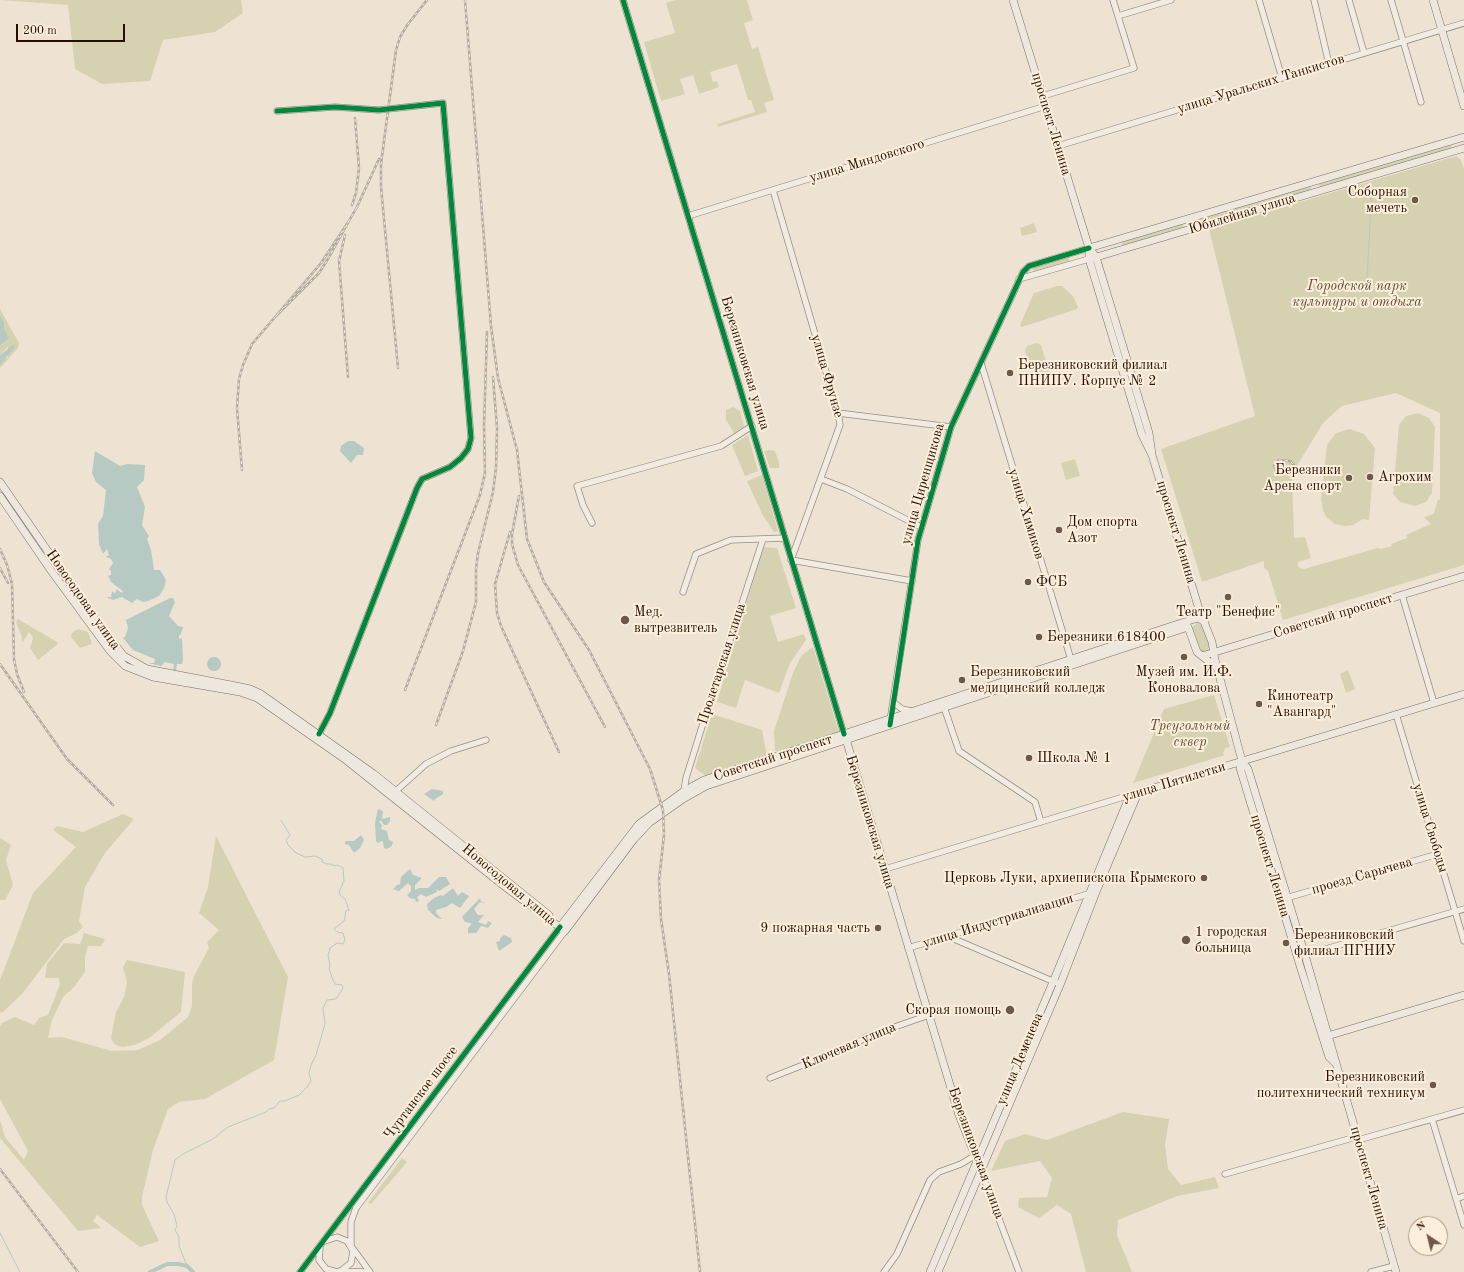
<!DOCTYPE html>
<meta charset="utf-8">
<style>
body{margin:0}
#map{position:relative;width:1464px;height:1272px;overflow:hidden;background:#eee3d3;font-family:"Old Standard TT",serif}
canvas{display:block}
.north{position:absolute;left:1408px;top:1216px;width:40px;height:40px;box-sizing:border-box;background:#fbeedb;border:1px solid #a79483;border-radius:50%;rotate:325deg;font-size:11px;font-weight:700;line-height:16px;text-align:center;color:#280e00}
.north::after{content:'';display:block;margin:auto;width:14px;height:18px;background:#6d594a;clip-path:polygon(50% 0,100% 100%,50% 72%,0 100%)}
.scale{position:absolute;left:16px;top:24px;width:109px;height:18px;box-sizing:border-box;border:2px solid #280e00;border-top:0;padding-left:5px;font-size:12px;line-height:14px;white-space:nowrap;color:#280e00;-webkit-text-stroke:3px #fbeedb;paint-order:stroke}
</style>
<div id="map">
<canvas width="1464" height="1272"></canvas>
<div class="north">N</div>
<div class="scale">200 m</div>
</div>
<script>
const c = document.querySelector('canvas').getContext('2d');
c.lineJoin = 'round';
function fillPath(path, color) { c.fillStyle = color; c.fill(path, 'evenodd'); }
const toPath = rows => new Path2D(rows.map(r => 'M' + r).join(''));
function trace(path, color, width, dash) { c.strokeStyle = color; c.lineWidth = width; c.lineCap = dash ? 'butt' : 'round'; c.setLineDash(dash || []); c.stroke(path); }
function write(font, color, halo, rows, align = 'center') {
  c.font = font + ' "Old Standard TT",serif'; c.lineWidth = 4; c.setLineDash([]); c.textBaseline = 'middle'; c.strokeStyle = halo; c.fillStyle = color; for (const [text, x, y, turn = 0] of rows) {
    c.save(); c.translate(x, y); c.rotate((+turn || 0) * Math.PI / 180); c.textAlign = isNaN(turn) ? turn : align; if (halo) c.strokeText(text, 0, 0); c.fillText(text, 0, 0); c.restore();
  }
}
const green = toPath([
 [0,0,241,0,243,13,215,32,163,40,150,81,102,84,75,69,68,5],
 [675,0,747,0,753,20,744,23,752,49,758,47,774,100,764,103,767,112,718,127,717,124,755,112,751,100,748,100,737,64,710,72,713,82,717,81,719,87,699,94,693,75,680,79,685,94,661,101,644,42,675,33,666,3],
 [1451,143,1452,149,1320,188,1318,182],
 [1456,156,1461,160,1464,169,1464,565,1283,620,1268,571,1264,568,1264,561,1202,582,1161,449,1255,416,1209,229],
 [1396,393,1440,413,1440,500,1438,499,1434,514,1424,517,1431,524,1406,535,1407,538,1391,544,1392,546,1381,549,1378,548,1304,569,1298,567,1298,562,1311,558,1305,537,1294,538,1292,474,1323,423,1342,406],
 [1310,185,1311,190,1191,226,1188,224,1188,222],
 [1034,223,1037,232,1022,236,1020,228],
 [1182,223,1184,228,1123,246,1121,241],
 [1068,256,1070,262,1034,272,1032,266],
 [1057,286,1062,286,1073,296,1078,307,1077,309,1022,327,1020,325,1034,293],
 [0,309,19,343,18,348,0,368,0,363,8,357,8,347,0,355,0,346,9,338,4,328,4,322,0,315],
 [1037,343,1041,345,1049,371,1047,374,1037,377,1033,375,1025,350,1027,346],
 [733,407,740,411,744,427,734,433,726,420,726,410],
 [1418,413,1429,418,1435,427,1432,493,1426,502,1415,506,1400,502,1393,494,1399,425,1406,416],
 [1350,429,1364,434,1375,448,1369,520,1363,519,1353,525,1344,526,1335,524,1326,517,1323,510,1321,499,1327,445,1336,433],
 [748,435,758,471,745,476,732,445],
 [769,450,775,451,779,462,779,468,770,468,764,451],
 [1075,459,1080,476,1066,480,1061,463],
 [762,475,778,531,774,532,762,514,747,481],
 [763,547,777,548,796,608,770,616,778,642,804,634,806,640,790,663,779,693,745,680,736,708,717,702],
 [18,619,57,642,58,644,38,660,30,648,33,638,29,632,22,643,22,637,16,622],
 [1197,623,1203,626,1210,648,1208,651,1201,653,1191,628],
 [78,629,88,632,92,644,80,648,71,637,72,633],
 [813,647,839,733,780,753,775,750,774,731,793,673,801,656],
 [1348,670,1355,689,1346,693,1340,674],
 [1214,695,1230,747,1225,748,1223,753,1225,755,1133,783,1164,709],
 [712,714,762,730,767,757,707,777,695,768],
 [123,814,134,819,105,853,85,887,79,921,83,927,77,933,64,939,22,994,3,1012,0,1013,0,980,33,893,76,847,53,830,57,826,83,832],
 [216,836,288,977,274,1060,205,1099,179,1102,168,1109,153,1150,142,1197,142,1205,159,1241,140,1247,97,1215,93,1221,101,1228,78,1231,0,1138,0,1120,5,1137,24,1160,28,1151,0,1099,0,1026,2,1023,15,1017,34,1025,39,1018,48,1015,60,984,59,978,45,978,47,964,64,943,80,944,84,933,105,939,101,946,88,946,85,956,85,972,74,987,63,997,52,1020,48,1038,62,1037,112,1051,138,1050,160,1040,188,1017,192,1006,192,984,194,976,209,948,207,942,219,930,199,913,208,887],
 [0,838,11,845,6,860,13,885,5,900,0,900],
 [127,960,185,972,181,1012,149,1038,135,1045,122,1047,114,1044,111,1038,116,1012,124,997,127,982,123,967],
 [1123,1112,1169,1119,1165,1145,1168,1169,1181,1185,1215,1177,1219,1188,1177,1196,1118,1220,1117,1235,1132,1272,1086,1272,1071,1214,1057,1205,1039,1218,1018,1207,1019,1198,1047,1197,1052,1178,1040,1161,991,1171,1005,1141,1025,1134,1047,1140],
 [402,1158,407,1162,371,1204,368,1203]
]);
const water = toPath([
 [0,315,4,322,4,328,9,338,0,346],
 [13,345,15,347,0,365,0,355],
 [348,441,354,441,364,448,363,455,357,455,351,463,340,451,341,446],
 [95,451,120,466,127,464,145,465,144,480,137,487,145,507,142,525,149,536,147,539,151,550,154,570,160,570,166,580,164,588,159,596,148,601,143,602,137,599,132,603,122,597,113,600,106,597,111,597,112,591,114,593,116,592,116,589,122,593,123,591,111,582,108,576,111,575,111,571,109,569,113,563,111,559,106,557,109,555,107,549,103,554,99,544,98,524,103,516,106,490,96,482,92,473],
 [170,598,173,598,175,602,169,616,178,626,183,627,181,634,179,636,179,639,182,638,183,660,182,664,177,664,176,671,173,670,174,664,165,662,161,666,148,663,154,663,155,659,133,650,123,638,125,637,128,628,126,620],
 '207 664a7 7 0 1 1 14 0a7 7 0 1 1-14 0Z',
 [432,789,443,791,443,794,435,799,434,801,424,794],
 [378,809,383,811,382,819,390,817,390,821,387,825,384,825,381,820,379,822,382,825,381,829,387,831,389,840,393,842,391,847,386,849,384,848,383,842,381,841,378,843,376,841,375,823],
 [361,835,364,840,360,848,354,853,349,845,345,844,345,841,354,841],
 [410,869,413,875,422,878,415,885,415,890,419,888,428,888,439,877,446,877,450,884,439,891,436,889,437,892,426,897,421,894,417,897,419,901,416,902,415,899,410,898,407,895,411,891,411,886,408,883,399,891,393,889,397,885,400,884,401,877],
 [453,888,458,896,462,892,469,896,460,908,452,903,446,907,436,910,436,913,442,919,437,918,428,910,427,904,434,898,441,895,443,896],
 [480,898,481,901,486,904,480,902,474,909,478,915,484,915,478,922,486,925,488,921,492,923,488,928,481,926,476,933,468,933,468,928,471,925,471,923,465,922,462,917],
 [504,935,511,938,512,942,499,951,496,942,500,941,500,938]
]);
const stream = toPath([
 [1367,279,1372,187],
 [0,1233,20,1272],
 [187,1266,179,1246,179,1237,175,1230,177,1226,174,1214,167,1202,166,1197,175,1160,183,1154,213,1139,228,1127,266,1112,269,1109,274,1108,280,1101,285,1101,299,1095,307,1087,311,1081,309,1073,311,1065,316,1055,325,1024,323,1008,327,1000,336,999,343,988,342,985,335,984,333,980,329,969,330,965,328,955,330,948,337,943,343,944,345,940,343,933,337,932,334,929,344,921,346,911,349,910,345,899,340,895,339,892,344,881,343,868,337,865,334,866,331,864,327,864,322,862,322,859,315,856,305,857,296,853,288,845,286,840,290,835,281,820]
]);
const canal = toPath([
 [150,1272,167,1264,178,1264,187,1266,193,1272]
]);
const minor = toPath([
 [623,0,844,734],
 [1259,0,1282,78],
 [1314,0,1329,64],
 [1349,0,1364,53],
 [1391,0,1421,102],
 [1118,16,1171,0],
 [1043,96,1134,68,1113,0],
 [277,111,335,107,379,110,443,103,471,438,468,449,461,458,450,467,422,479,417,488,330,713,319,734],
 [1058,146,1464,23],
 [773,190,838,413,840,425,791,560,912,581],
 [688,216,1046,106],
 [1019,279,1089,259],
 [981,363,1072,663],
 [838,413,951,427],
 [821,479,847,489,921,527],
 [592,523,583,505,577,486,721,446,752,426],
 [683,592,696,554,731,540,785,538],
 [1402,595,1434,703],
 [893,702,902,709,911,711],
 [944,707,959,751,1035,802,1041,822],
 [1396,714,1464,941],
 [890,721,918,540,951,427,1023,272,1029,266,1089,248],
 [396,791,426,764,451,751,486,740],
 [684,791,686,778,705,717,763,539],
 [885,869,1130,795],
 [1286,898,1438,854],
 [947,936,1057,983],
 [908,948,1088,894],
 [1305,955,1464,909],
 [770,1078,854,1045,866,1037,929,1015],
 [1432,1119,1464,1225],
 [1358,1140,1464,1110],
 [981,1171,1019,1272],
 [1225,1174,1356,1137],
 [1456,1199,1464,1196],
 [320,1248,319,1260,326,1269,337,1272,342,1270,351,1263,353,1251,347,1241,337,1237,325,1241],
 [342,1271,364,1272],
 [300,1272,560,927],
 [370,1272,351,1246,351,1222,356,1208,565,931],
 [884,1272,897,1254,930,1180,939,1172,961,1164,974,1156],
 [1371,1272,1394,1266]
]);
const major = toPath([
 [1013,0,1089,248,1096,257,1149,433,1152,454],
 [1433,0,1464,106],
 [1089,248,1089,259,1142,435,1152,455,1199,609,1212,642,1215,660,1242,761,1248,769,1305,955,1396,1272],
 [1089,248,1464,137],
 [1093,258,1464,148],
 [0,482,101,628,124,656,147,669,236,686,250,689,261,694,374,774,549,915],
 [0,496,52,572,110,651,125,666,153,677,240,692,257,698,346,760,508,889,565,931,634,839,649,823,683,799,706,786,1188,627],
 [1188,627,1197,652,1216,667],
 [1202,656,1464,576],
 [845,736,959,1115,978,1163],
 [1242,761,1240,768,1301,969,1329,1057,1334,1062],
 [560,927,639,824,684,791,704,780,1178,624,1198,618,1205,622],
 [1324,1037,1464,995],
 [930,1272,1053,982,1130,795,1464,694],
 [938,1272,1060,985,1096,892,1138,793]
]);
const rail = toPath([
 [465,0,491,326,498,378,517,450,527,539,544,582,589,650,650,769,663,810,664,835,659,880,661,919,669,974,700,1272],
 [352,205,356,193,359,168,355,118],
 [356,209,379,159],
 [349,221,321,263,276,316,319,273,328,259,349,221,358,205],
 [345,235,339,261,348,377],
 [398,368,381,187,381,164,396,50,400,37,408,24,427,0],
 [1279,460,1290,461,1294,465,1293,470,1289,473,1278,472,1274,466,1279,460],
 [242,470,237,408,239,379,243,365,252,344,276,316],
 [519,496,512,534,512,544,518,565,605,727],
 [510,532,495,584,497,613,501,626,559,752],
 [0,549,7,565,12,584,14,659,17,674,24,692],
 [0,568,8,583],
 [0,664,67,759,113,805],
 [405,690,480,495,485,473,484,426,487,332],
 [436,725,463,651,476,602,476,569,478,553,493,492,496,468,497,428,493,377],
 [0,1169,78,1272]
]);
const cycleway = toPath([
 [623,0,844,734],
 [277,111,335,107,379,110,443,103,471,438,468,449,461,458,450,467,422,479,417,488,330,713,319,734],
 [890,725,918,540,951,427,1023,272,1029,266,1089,248],
 [300,1272,560,927]
]);
const markers = [
 [1415,200,4,"#6d594a"],
 [1010,373,4,"#6d594a"],
 [1370,477,4,"#6d594a"],
 [1349,478,4,"#6d594a"],
 [1059,530,4,"#6d594a"],
 [1028,582,4,"#6d594a"],
 [1228,597,4,"#6d594a"],
 [625,620,5,"#6d594a"],
 [1039,637,4,"#6d594a"],
 [1184,657,4,"#6d594a"],
 [962,680,4,"#6d594a"],
 [1259,704,4,"#6d594a"],
 [1029,758,4,"#6d594a"],
 [1204,878,4,"#6d594a"],
 [878,928,4,"#6d594a"],
 [1186,940,5,"#6d594a"],
 [1286,943,4,"#6d594a"],
 [1010,1010,5,"#6d594a"],
 [1433,1085,4,"#6d594a"]
];
const streetNames = [
 ["улица Уральских Танкистов",1261,84,-17],
 ["проспект Ленина",1051,124,73],
 ["улица Миндовского",867,161,-17],
 ["Юбилейная улица",1242,214,-17],
 ["Березниковская улица",745,363,73],
 ["улица Фрунзе",827,376,74],
 ["улица Циренщикова",923,484,-74],
 ["улица Химиков",1026,514,73],
 ["проспект Ленина",1176,532,73],
 ["Новосодовая улица",83,600,55],
 ["Советский проспект",1333,616,-17],
 ["Пролетарская улица",722,664,-72],
 ["Советский проспект",773,758,-18],
 ["улица Пятилетки",1174,782,-17],
 ["Березниковская улица",870,822,73],
 ["улица Свободы",1430,828,73],
 ["проспект Ленина",1270,866,73],
 ["проезд Сарычева",1362,876,-16],
 ["Новосодовая улица",509,885,40],
 ["улица Индустриализации",998,921,-17],
 ["Ключевая улица",849,1046,-23],
 ["улица Деменева",1020,1059,-67],
 ["Чуртанское шоссе",421,1093,-53],
 ["Березниковская улица",976,1153,70],
 ["проспект Ленина",1369,1178,74]
];
const poiNames = [
 ["Соборная",1407,192,"right"],
 ["мечеть",1407,208,"right"],
 ["Березниковский филиал",1018,365],
 ["ПНИПУ. Корпус № 2",1018,381],
 ["Березники",1341,470,"right"],
 ["Арена спорт",1341,486,"right"],
 ["Агрохим",1378,477],
 ["Дом спорта",1067,522],
 ["Азот",1067,538],
 ["ФСБ",1036,582],
 ["Мед.",634,612],
 ["вытрезвитель",634,628],
 ["Театр \"Бенефис\"",1228,612,"center"],
 ["Березники 618400",1047,637],
 ["Березниковский",970,672],
 ["медицинский колледж",970,688],
 ["Музей им. И.Ф.",1184,672,"center"],
 ["Коновалова",1184,688,"center"],
 ["Кинотеатр",1267,696],
 ["\"Авангард\"",1267,712],
 ["Школа № 1",1037,758],
 ["Церковь Луки, архиепископа Крымского",1196,878,"right"],
 ["9 пожарная часть",870,928,"right"],
 ["1 городская",1195,932],
 ["больница",1195,948],
 ["Березниковский",1294,935],
 ["филиал ПГНИУ",1294,951],
 ["Скорая помощь",1001,1010,"right"],
 ["Березниковский",1425,1077,"right"],
 ["политехнический техникум",1425,1093,"right"]
];
const parkNames = [
 ["Городской парк",1357,286],
 ["культуры и отдыха",1357,302],
 ["Треугольный",1190,726],
 ["сквер",1190,742]
];
fillPath(green, '#d6d1b0');
fillPath(water, '#b6c9c2');
trace(stream, '#b6c9c2', 1);
trace(canal, '#b6c9c2', 4);
trace(minor, '#968d82', 7);
trace(major, '#7a7066', 8);
trace(minor, '#f1ebe2', 5.5);
trace(major, '#ede7de', 7);
trace(rail, '#b2aba2', 2.5);
trace(rail, '#fbeedb', 1, [3]);
trace(cycleway, '#00873e', 5);
for (const [x, y, r, color] of markers) { const dot = new Path2D(); dot.arc(x, y, r, 0, 2 * Math.PI); c.fillStyle = color; c.fill(dot); trace(dot, '#fbeedb', 1.5); }
write('14px', '#280e00', '#fbeedb', streetNames);
write('14px', '#280e00', '#fbeedb', poiNames, 'left');
write('italic 14px', '#5e4d33', '#fbeedb', parkNames);
</script>
